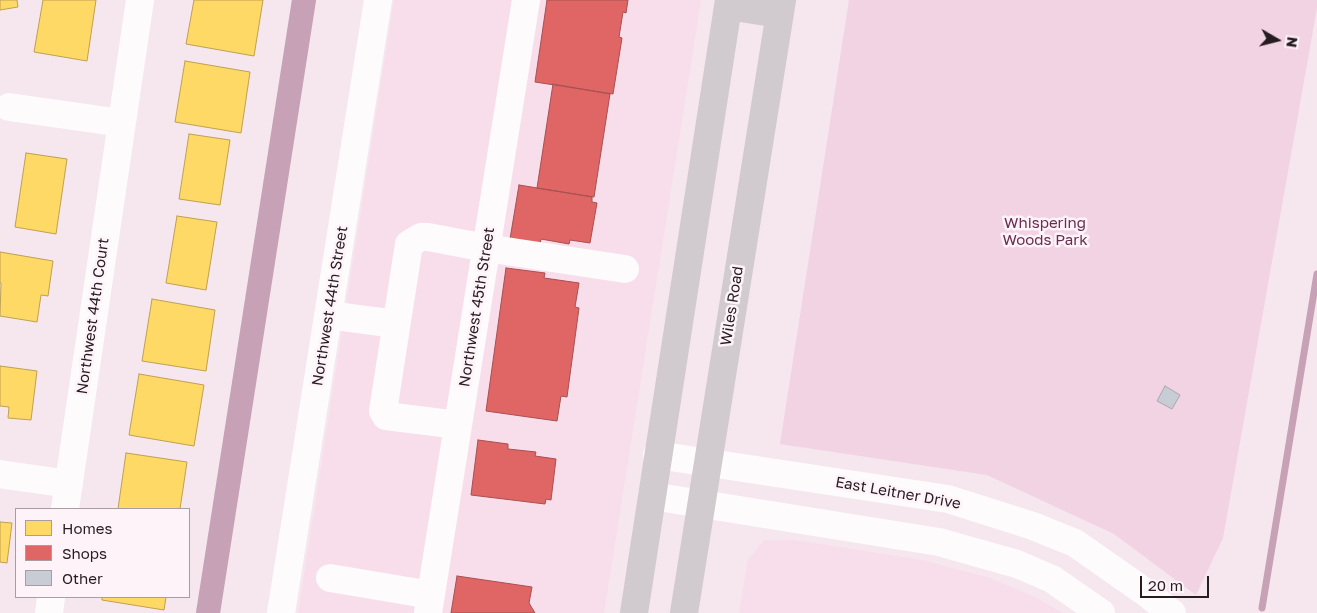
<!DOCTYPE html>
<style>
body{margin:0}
#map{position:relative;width:1317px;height:613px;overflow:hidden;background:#f6e6ee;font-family:"Golos Text",sans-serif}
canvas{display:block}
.legend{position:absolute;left:15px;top:508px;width:175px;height:90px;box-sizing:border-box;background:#fef3f8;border:1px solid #a89da2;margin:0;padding:6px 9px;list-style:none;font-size:15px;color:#261c21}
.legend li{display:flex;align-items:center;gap:10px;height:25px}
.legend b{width:25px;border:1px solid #a89da2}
.north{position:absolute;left:1252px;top:15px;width:50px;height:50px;-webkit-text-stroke:4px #fef3f8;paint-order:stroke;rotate:98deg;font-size:14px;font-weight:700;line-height:20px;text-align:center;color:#261c21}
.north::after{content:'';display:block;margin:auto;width:18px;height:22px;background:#261c21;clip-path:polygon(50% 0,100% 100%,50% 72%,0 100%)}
.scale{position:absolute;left:1140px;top:576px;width:69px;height:22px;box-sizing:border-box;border:2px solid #261c21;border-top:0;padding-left:6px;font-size:15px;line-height:18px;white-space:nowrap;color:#261c21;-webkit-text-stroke:4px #fef3f8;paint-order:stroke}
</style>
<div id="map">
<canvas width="1317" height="613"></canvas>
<ul class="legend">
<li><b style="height:14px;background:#ffd966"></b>Homes</li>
<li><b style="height:14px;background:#e06666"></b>Shops</li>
<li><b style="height:14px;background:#c8ccd4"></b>Other</li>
</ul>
<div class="north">N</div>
<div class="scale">20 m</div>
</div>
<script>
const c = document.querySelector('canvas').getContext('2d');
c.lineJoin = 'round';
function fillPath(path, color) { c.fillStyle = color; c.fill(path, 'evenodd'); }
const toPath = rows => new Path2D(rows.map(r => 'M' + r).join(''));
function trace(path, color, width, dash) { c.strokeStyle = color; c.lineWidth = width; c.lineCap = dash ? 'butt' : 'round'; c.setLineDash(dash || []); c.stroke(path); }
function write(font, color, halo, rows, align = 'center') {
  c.font = font + ' "Golos Text",sans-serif'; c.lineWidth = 5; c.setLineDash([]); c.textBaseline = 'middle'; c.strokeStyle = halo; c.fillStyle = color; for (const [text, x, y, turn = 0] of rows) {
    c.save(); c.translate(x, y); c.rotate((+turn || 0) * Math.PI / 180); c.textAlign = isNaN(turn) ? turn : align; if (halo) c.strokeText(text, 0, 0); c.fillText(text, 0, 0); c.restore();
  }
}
const built = toPath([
 [394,0,701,0,604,613,298,613],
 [765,540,794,540,922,560,987,577,1033,596,1063,613,739,613,748,559]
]);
const green = toPath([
 [849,0,1317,0,1317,8,1223,538,1196,595,1114,534,987,475,780,444]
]);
const homes = toPath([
 [0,0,17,0,18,7,0,10,0,0],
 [43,0,96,0,87,61,34,52,43,0],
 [194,0,263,0,254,56,186,44,194,0],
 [185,61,250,72,241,133,175,122,185,61],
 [189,134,230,140,220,205,179,199,189,134],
 [26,153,67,159,56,234,15,227,26,153],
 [177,216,217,222,206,290,166,283,177,216],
 [0,252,53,261,48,296,41,295,37,322,0,316,1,283,0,283,0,252],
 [152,299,215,310,206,371,142,361,152,299],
 [0,366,37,371,31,420,8,418,9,407,0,406,0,366],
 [139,374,204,385,194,446,129,435,139,374],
 [126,453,187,462,180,509,118,509,126,453],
 [0,522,12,523,7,563,0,562,0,522],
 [102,597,166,597,164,610,102,600,102,597]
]);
const shops = toPath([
 [547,0,628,0,626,13,623,12,619,37,622,38,613,94,535,82,547,0],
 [553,84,610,94,594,197,537,188,553,84],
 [519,185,592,197,592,202,597,203,590,243,570,240,569,244,541,239,540,244,510,239,519,185],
 [506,268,545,273,544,278,579,283,575,307,579,308,567,397,561,396,557,421,486,411,506,268],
 [478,440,508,444,508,449,536,452,535,456,556,459,551,500,546,499,545,504,471,495,478,440],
 [457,576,532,587,529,603,535,613,451,613,457,576]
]);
const stream = toPath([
 [1262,608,1317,274]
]);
const canal = toPath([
 [208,613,304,0]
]);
const building = toPath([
 [1165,386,1180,395,1172,409,1157,401,1165,386]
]);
const minor = toPath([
 [9,107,122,123],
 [328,315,396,324],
 [458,425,386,416,383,411,409,244,421,237,428,237,486,248,625,269],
 [657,455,948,499,1033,526,1075,543,1145,592,1172,613],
 [0,474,69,484],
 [652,496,939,542,1017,564,1052,579,1101,613],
 [65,509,140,0],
 [330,578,431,595],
 [49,613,51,597],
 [281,613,378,0],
 [428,613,526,0]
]);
const major = toPath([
 [728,6,779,14],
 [634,613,729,0],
 [684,613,782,0]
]);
const parkNames = [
 ["Whispering",1045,223],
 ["Woods Park",1045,240]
];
const streetNames = [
 ["Northwest 44th Street",330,306,-81],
 ["Wiles Road",732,306,-81],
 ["Northwest 45th Street",477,307,-81],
 ["Northwest 44th Court",93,316,-82],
 ["East Leitner Drive",898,493,10]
];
fillPath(built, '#f8ddeb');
fillPath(green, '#f2d3e4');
fillPath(homes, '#ffd966');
trace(homes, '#bea051', 1);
fillPath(shops, '#e06666');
trace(shops, '#a85051', 1);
trace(stream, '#c7a1b5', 7);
trace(canal, '#c7a1b5', 24);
fillPath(building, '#c8ccd4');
trace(building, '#aaa8ae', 1);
trace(minor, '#fefbfc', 28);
trace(major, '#d1cace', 28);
write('15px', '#692d51', '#fef3f8', parkNames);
write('15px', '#261c21', '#fef3f8', streetNames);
</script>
